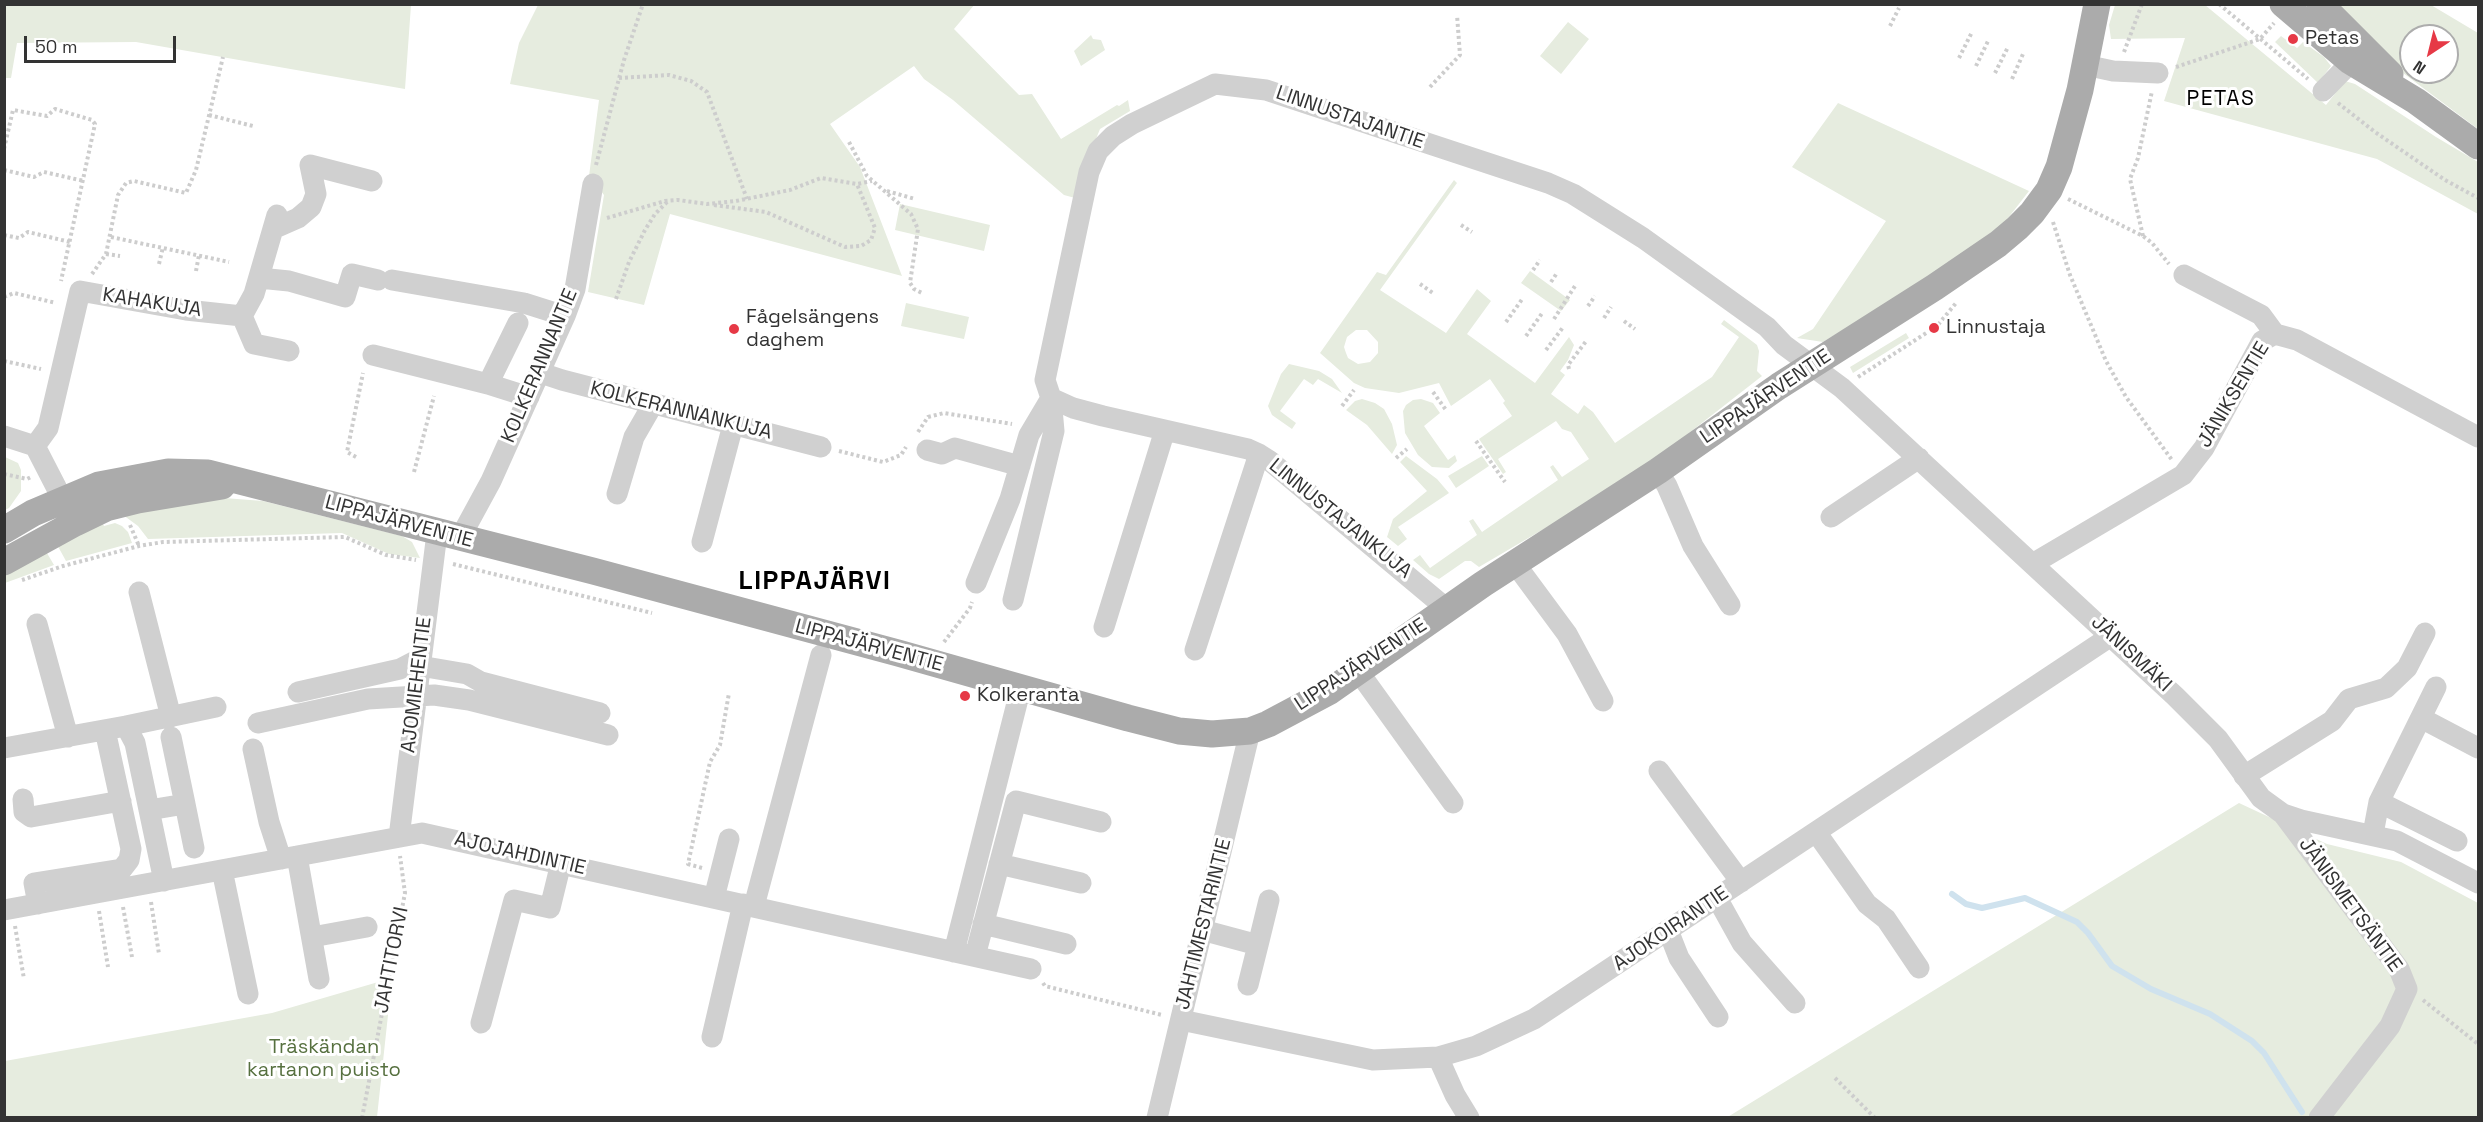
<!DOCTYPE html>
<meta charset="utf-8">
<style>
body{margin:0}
#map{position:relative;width:2483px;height:1122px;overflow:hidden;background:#fff;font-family:"Space Grotesk",sans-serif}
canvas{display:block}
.frame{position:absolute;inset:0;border:6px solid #333;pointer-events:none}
.north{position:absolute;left:2399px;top:24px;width:60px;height:60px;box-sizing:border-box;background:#fff;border:2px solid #adadad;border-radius:50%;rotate:215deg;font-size:16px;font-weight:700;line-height:24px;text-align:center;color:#333}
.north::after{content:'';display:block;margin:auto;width:21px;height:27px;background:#e63946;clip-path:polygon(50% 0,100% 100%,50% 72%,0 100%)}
.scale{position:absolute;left:24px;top:36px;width:152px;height:27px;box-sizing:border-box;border:3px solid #333;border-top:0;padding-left:8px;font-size:18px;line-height:21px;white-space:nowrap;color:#333;-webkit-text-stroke:4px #fff;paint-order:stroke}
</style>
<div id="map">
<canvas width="2483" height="1122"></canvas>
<div class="frame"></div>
<div class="north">N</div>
<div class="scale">50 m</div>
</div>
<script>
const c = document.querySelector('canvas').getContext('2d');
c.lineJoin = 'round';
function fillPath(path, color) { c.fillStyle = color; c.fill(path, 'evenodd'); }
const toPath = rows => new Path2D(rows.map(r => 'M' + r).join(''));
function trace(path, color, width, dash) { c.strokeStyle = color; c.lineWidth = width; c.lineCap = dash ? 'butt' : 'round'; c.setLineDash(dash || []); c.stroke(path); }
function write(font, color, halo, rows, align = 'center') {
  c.font = font + ' "Space Grotesk",sans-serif'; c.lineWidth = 6; c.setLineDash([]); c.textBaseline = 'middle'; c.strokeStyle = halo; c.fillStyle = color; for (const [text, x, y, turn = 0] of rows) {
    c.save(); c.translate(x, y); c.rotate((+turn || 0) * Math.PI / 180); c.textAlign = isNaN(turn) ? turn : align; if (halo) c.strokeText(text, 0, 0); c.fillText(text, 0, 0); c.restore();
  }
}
const green = toPath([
 [975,4,954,29,1019,95,1032,94,1061,139,1117,105,1119,106,1128,100,1130,111,1100,129,1079,181,1075,198,1064,195,953,100,924,79,914,66,830,124,860,167,902,276,670,214,644,305,588,292,604,195,589,176,599,100,510,84,519,43,538,5],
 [4,5,411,5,405,89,136,42,17,43,11,78,5,78],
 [2115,5,2205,5,2326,105,2345,81,2355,84,2436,137,2478,162,2478,214,2377,159,2164,101,2185,38,2111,39,2109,25],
 [2332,5,2431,5,2478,33,2478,129,2399,70],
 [2411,36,2447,36,2447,72,2411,72],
 [1568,22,1589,39,1561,74,1540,56],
 [1091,35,1093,39,1101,40,1105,50,1081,66,1074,51],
 [2281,36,2297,48,2303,42,2324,57,2331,66,2318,83,2275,42],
 [1838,103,2029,191,2005,222,1936,274,1823,342,1797,338,1813,329,1886,221,1792,167],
 [1454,180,1457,183,1380,290,1446,333,1477,289,1491,301,1467,334,1535,383,1569,337,1574,345,1568,360,1560,371,1565,375,1551,394,1578,414,1584,405,1593,412,1615,443,1712,377,1739,337,1721,324,1724,320,1757,345,1759,351,1757,371,1762,376,1634,476,1479,567,1471,561,1465,561,1439,579,1429,574,1413,560,1420,555,1430,568,1477,535,1469,521,1473,519,1482,532,1558,480,1550,467,1553,465,1562,477,1589,459,1571,432,1562,429,1556,421,1498,459,1506,472,1503,474,1479,439,1512,416,1503,403,1505,401,1490,379,1451,406,1439,383,1399,393,1365,388,1354,383,1320,353,1377,272,1386,275],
 [1356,330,1367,330,1378,342,1378,353,1370,362,1358,364,1348,358,1346,353,1344,347,1347,337],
 [900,204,990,225,984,251,895,230],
 [1530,271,1570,300,1561,311,1521,283],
 [906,303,969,317,964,339,901,326],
 [1906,333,1909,338,1853,373,1850,367],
 [1289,364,1319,371,1332,379,1342,393,1318,379,1313,385,1304,379,1280,411,1296,423,1292,429,1272,415,1268,406,1281,374],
 [1362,399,1375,403,1384,409,1392,424,1397,445,1392,454,1367,425,1346,410,1355,401],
 [1421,399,1433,403,1440,413,1424,426,1448,460,1455,455,1457,461,1449,468,1432,467,1418,455,1405,433,1403,411,1406,405,1413,400],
 [1406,456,1437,479,1449,493,1398,527,1407,539,1398,546,1387,537,1393,519,1427,491,1400,462],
 [1482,456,1489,466,1456,488,1448,476],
 [5,457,18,463,21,470,21,491,9,508,5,510],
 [211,497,263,501,402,536,412,542,420,558,389,554,342,533,148,539,138,526,119,512],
 [100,519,104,526,115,523,122,526,128,532,132,543,66,561,55,541],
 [44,548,54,565,5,583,5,568],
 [2239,803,2327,844,2401,862,2478,903,2478,1117,1726,1118],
 [392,978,377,1117,5,1117,5,1061,272,1013]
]);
const stream = toPath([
 [1952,894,1966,904,1982,908,2025,898,2077,922,2088,933,2112,966,2151,989,2210,1014,2252,1041,2264,1053,2302,1112]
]);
const path = toPath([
 [2219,4,2308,79],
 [1890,26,1899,8],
 [2124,52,2142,4],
 [1959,58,1972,32],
 [1976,66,1989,39],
 [2176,67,2260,39,2274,23],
 [1995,73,2008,47],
 [619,78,669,75,691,81,707,92,747,199],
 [2012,79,2023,54],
 [1430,87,1460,55,1457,15],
 [2338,103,2375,132,2445,180,2478,198],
 [209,115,253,126],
 [849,142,867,176,911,214,918,229,910,283,914,289,922,293],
 [4,149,13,110,47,116,55,109,92,120,95,124,61,281],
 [596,165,624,60,643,4],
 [4,170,34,177,44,172,84,181],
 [887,191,915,199],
 [2068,199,2143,236,2152,243,2169,264],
 [714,205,766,212,845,247,861,246,871,240,875,228,857,184],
 [607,218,665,201,678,200,707,204,736,201,790,190,821,178,857,184,872,181],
 [2053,222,2070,275,2106,361,2126,397,2172,460],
 [1461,225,1472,232],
 [4,235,19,238,28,232,70,242],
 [2143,236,2130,179,2138,158,2152,91],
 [111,237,229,262],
 [106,254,120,256],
 [159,264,163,247],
 [1533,270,1540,260],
 [196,271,199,255],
 [92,274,106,254,118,195,126,183,134,181,186,193,196,170,223,57],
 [1551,282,1557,273],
 [1420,284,1433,293],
 [4,297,14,293,56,303],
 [616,299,629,262,645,230,655,214,669,200],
 [1588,306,1595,296],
 [1604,318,1611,307],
 [1554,319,1575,286],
 [1624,321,1635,329],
 [1506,322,1523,298],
 [1526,336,1543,312],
 [1546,350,1564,326],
 [4,361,41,369],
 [1569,369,1568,365,1587,340],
 [1858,377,1937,326,1956,303],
 [1433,392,1446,410],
 [1342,406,1354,390],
 [918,432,928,417,944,413,1012,424],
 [1476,441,1505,482],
 [839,451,883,462,901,455,906,447],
 [356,457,347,452,363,373],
 [1396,458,1407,449],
 [414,472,434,396],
 [4,474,27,479,31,477],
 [130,525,139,546],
 [453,564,652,613],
 [22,580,63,566,139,546,163,542,345,537,386,555,416,560],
 [944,642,970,608,972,602],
 [702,868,688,864,710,762,720,745,729,693],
 [151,902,159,954],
 [123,907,132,957],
 [99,911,108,967],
 [15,926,24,979],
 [1043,983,1045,986,1162,1015],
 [2423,1000,2478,1044],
 [1835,1078,1875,1118],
 [362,1118,405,893,400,856]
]);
const minor = toPath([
 [2085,65,2113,71,2158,73],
 [2323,91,2362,51],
 [273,229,298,218,311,207,316,194,310,165,372,181],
 [2184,275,2261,315,2275,334],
 [259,278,289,281,345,297,352,274,378,280],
 [392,280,524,303,565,316],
 [242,316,254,294,277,215],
 [242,316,254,344,289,351],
 [373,355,488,384,518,323],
 [541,373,562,380,821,447],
 [488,384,529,397],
 [1051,398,1073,408,1103,416,1248,449,1259,454,1270,461,1447,609],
 [4,436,35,446,70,514],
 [35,446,48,428,80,291,186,310,242,316],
 [927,450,942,454,955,448,1020,466],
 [1658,471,1667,486,1693,546,1730,605],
 [617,494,634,437,653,404],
 [1831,517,1919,458],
 [460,538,491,481,565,316,575,289,593,184],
 [702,542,733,425],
 [2034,563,2183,475,2204,448,2262,341,2275,334,2297,340,2478,437],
 [1516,565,1567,634,1603,701],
 [976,583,1010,499,1029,435,1051,398],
 [139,592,171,717],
 [1013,600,1054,431,1051,398,1045,380,1089,172,1098,151,1113,136,1132,124,1215,84,1266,90,1548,183,1573,194,1643,238,1767,327,1784,345,1842,388,2175,696,2218,739,2261,798,2283,814,2301,820,2397,841,2478,883],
 [37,624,68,737],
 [1104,627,1165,430],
 [1195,650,1259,454],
 [420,666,467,674,481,682,600,713],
 [1358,671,1453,803],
 [298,692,400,669,421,658],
 [2421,718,2478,748],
 [258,723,368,699,434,695,469,700,608,735],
 [126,726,216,707],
 [4,748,126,726,135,743,164,881],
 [253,749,269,822,281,859],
 [1659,771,1741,882],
 [2244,776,2332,721,2349,699,2386,688,2407,668,2425,633],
 [23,799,24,812,31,817,121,801],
 [2379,802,2457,841],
 [185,804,194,848],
 [149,810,185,804,171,737],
 [2283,814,2399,969,2407,989,2390,1026,2319,1118],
 [1816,832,1867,904,1886,919,1919,968],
 [2373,834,2379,802,2436,687],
 [399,837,437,533],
 [297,856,319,979],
 [999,864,1081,883],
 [222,870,248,994],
 [714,898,729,839],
 [1717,898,1742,943,1795,1003],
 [38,904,34,883,122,869,129,860,131,849,105,730],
 [754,906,821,655],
 [4,910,422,833,1031,969],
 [983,924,1066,944],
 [1202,930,1258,945,1269,900],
 [1668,930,1679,958,1718,1017],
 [312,937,367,927],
 [954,952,1017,703],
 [975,956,1016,801,1101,822],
 [1248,985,1258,945],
 [1181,1020,1373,1060,1438,1057,1476,1046,1534,1019,2111,636],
 [481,1023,514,900,550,908,561,863],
 [712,1037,743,904],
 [1438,1057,1455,1095,1469,1118],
 [1157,1118,1250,731]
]);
const major = toPath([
 [2283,4,2350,61,2416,101,2478,146],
 [2320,4,2390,74],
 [4,530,33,513,99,485,168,472,208,473,593,571,898,653,1128,718,1179,731,1212,734,1250,731,1268,724,1330,691,1483,584,1658,471,1779,386,1935,287,1998,244,2017,228,2032,213,2049,190,2059,167,2080,90,2097,4],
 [4,562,75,523,106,508,138,500,222,486]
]);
const markers = [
 [2293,39,6,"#e63946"],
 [1934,328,6,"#e63946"],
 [734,329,6,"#e63946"],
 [965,696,6,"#e63946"]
];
const poiNames = [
 ["Petas",2305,39],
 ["Fågelsängens",746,318],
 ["daghem",746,341],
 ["Linnustaja",1946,328],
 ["Kolkeranta",977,696]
];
const streetNames = [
 ["LINNUSTAJANTIE",1350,118,19],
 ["KAHAKUJA",152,303,9],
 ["KOLKERANNANTIE",540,366,-67],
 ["JÄNIKSENTIE",2234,395,-59],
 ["LIPPAJÄRVENTIE",1766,397,-34],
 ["KOLKERANNANKUJA",681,411,14],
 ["LINNUSTAJANKUJA",1340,519,39],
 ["LIPPAJÄRVENTIE",399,522,15],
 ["LIPPAJÄRVENTIE",869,646,15],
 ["JÄNISMÄKI",2131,654,43],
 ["LIPPAJÄRVENTIE",1361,665,-33],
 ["AJOMIEHENTIE",417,685,-83],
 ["AJOJAHDINTIE",520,854,13],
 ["JÄNISMETSÄNTIE",2350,905,54],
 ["JAHTIMESTARINTIE",1204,924,-76],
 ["AJOKOIRANTIE",1671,929,-34],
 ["JAHTITORVI",392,960,-79]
];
const parkNames = [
 ["Träskändan",324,1048],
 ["kartanon puisto",324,1071]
];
const neighbourhoodNames = [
 ["PETAS",2221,99]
];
const districtNames = [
 ["LIPPAJÄRVI",815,582]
];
fillPath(green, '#e6ecdf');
trace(stream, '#cfe2ee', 6);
trace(path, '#cdcdcd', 4, [3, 3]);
trace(minor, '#d0d0d0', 21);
trace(major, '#ababab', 27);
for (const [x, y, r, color] of markers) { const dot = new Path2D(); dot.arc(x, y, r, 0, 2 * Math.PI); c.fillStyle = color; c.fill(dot); trace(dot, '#fff', 2); }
write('20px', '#333', '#fff', poiNames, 'left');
write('20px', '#333', '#fff', streetNames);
write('20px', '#56703f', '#fff', parkNames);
c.letterSpacing = '1.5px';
write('21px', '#000', '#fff', neighbourhoodNames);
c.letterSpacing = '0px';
c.letterSpacing = '1.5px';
write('bold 26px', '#000', '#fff', districtNames);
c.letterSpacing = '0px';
</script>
